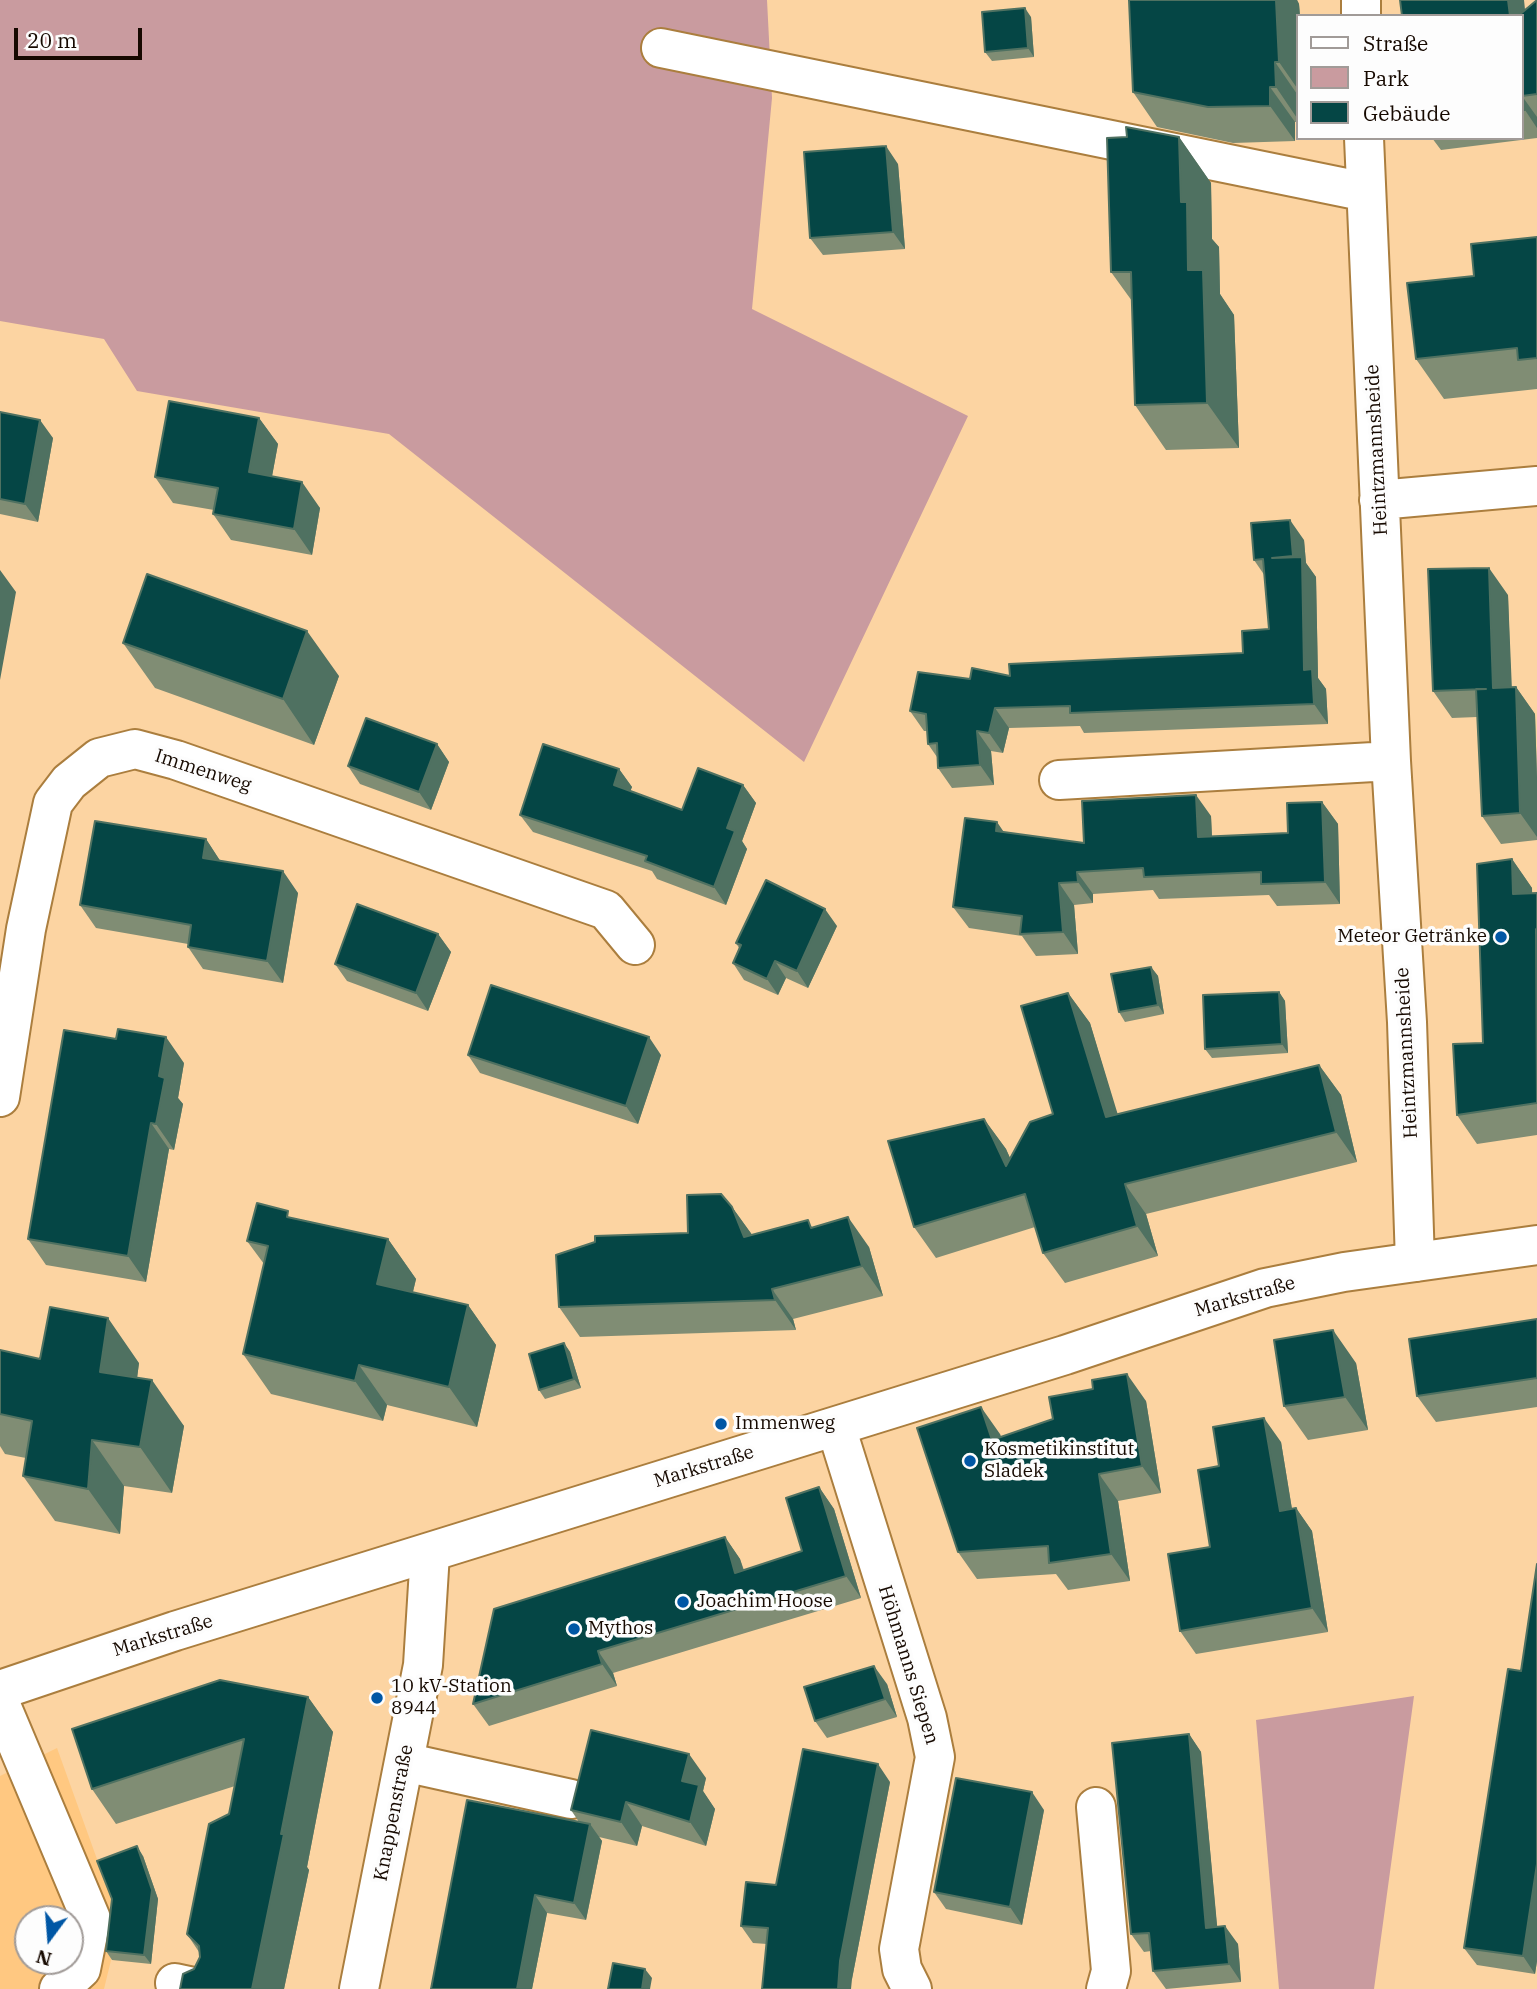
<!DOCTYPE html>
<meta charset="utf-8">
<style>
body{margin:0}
#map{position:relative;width:1537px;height:1989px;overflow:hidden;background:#fcd4a2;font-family:"IBM Plex Serif",serif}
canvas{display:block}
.legend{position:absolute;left:1296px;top:14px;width:228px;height:126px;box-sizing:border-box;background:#fdfdfd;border:2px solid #a19b98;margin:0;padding:9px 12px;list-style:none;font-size:21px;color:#160900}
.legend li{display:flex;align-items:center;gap:14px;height:35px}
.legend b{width:35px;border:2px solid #a19b98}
.north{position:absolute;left:14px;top:1905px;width:70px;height:70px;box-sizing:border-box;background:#fdfdfd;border:2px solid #a19b98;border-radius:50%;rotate:196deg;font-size:19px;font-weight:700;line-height:28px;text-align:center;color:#160900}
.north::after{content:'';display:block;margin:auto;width:24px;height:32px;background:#0057a5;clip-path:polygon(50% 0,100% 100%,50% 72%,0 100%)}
.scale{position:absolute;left:14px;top:28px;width:128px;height:32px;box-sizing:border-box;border:4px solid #160900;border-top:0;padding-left:9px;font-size:21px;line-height:24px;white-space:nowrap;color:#160900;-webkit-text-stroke:5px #fdfdfd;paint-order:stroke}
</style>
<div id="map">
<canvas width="1537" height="1989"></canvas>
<ul class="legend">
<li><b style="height:9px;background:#fff"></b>Straße</li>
<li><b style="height:19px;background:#c99b9f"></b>Park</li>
<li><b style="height:19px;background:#054645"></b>Gebäude</li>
</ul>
<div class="north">N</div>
<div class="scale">20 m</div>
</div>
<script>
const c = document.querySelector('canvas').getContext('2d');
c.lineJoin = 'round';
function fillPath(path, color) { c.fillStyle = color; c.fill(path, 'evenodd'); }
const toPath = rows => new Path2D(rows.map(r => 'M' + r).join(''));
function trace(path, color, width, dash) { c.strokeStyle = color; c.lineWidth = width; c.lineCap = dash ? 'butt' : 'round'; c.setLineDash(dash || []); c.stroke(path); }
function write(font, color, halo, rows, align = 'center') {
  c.font = font + ' "IBM Plex Serif",serif'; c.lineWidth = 7; c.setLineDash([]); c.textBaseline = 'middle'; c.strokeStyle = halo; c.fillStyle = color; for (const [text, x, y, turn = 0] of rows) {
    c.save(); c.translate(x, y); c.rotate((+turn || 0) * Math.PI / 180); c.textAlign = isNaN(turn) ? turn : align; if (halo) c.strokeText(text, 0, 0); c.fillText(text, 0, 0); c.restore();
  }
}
const built = toPath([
 [57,1748,120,1923,104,1989,0,1989,0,1776],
 [28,1919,70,1919,70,1961,28,1961]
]);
const green = toPath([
 [0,0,767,0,772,98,752,309,968,416,804,762,389,434,137,391,104,339,0,321],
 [1414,1696,1374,1989,1279,1989,1256,1720]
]);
const minor = toPath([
 [1361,0,1361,16],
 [661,48,1366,192],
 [1364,138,1391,761,1407,1022,1415,1262],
 [1379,500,1537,486],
 [1059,780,1391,761],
 [0,1097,26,929,53,803,69,782,99,758,135,749,176,760,606,910,635,945],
 [836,1427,927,1718,935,1757,899,1949,902,1969,912,1989],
 [0,1703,91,1919,81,1969,59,1989],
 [404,1762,571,1799],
 [1096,1807,1111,1971,1106,1989],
 [175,1983,203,1989],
 [359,1989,423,1665,430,1553]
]);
const major = toPath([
 [0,1690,175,1631,1065,1355,1265,1288,1344,1272,1537,1245]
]);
const wall = toPath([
 [1129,0,1297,0,1299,4,1300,16,1297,16,1297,122,1295,122,1295,141,1233,143,1157,127,1133,92],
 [1537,0,1537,138,1441,150,1432,138,1521,138,1521,16,1525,9],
 [1031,17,1034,57,992,61,985,52],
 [1179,137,1211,183,1212,239,1219,247,1220,294,1234,315,1239,448,1166,450,1135,405,1132,301,1111,272],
 [898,164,905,249,823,255,810,238],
 [1537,237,1537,389,1444,399,1416,359,1474,276],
 [0,412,53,438,38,522,0,514],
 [259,418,278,444,272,476,320,508,312,555,231,540,213,514,214,510,173,503,155,477],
 [1304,540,1306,563,1316,577,1318,678,1326,689,1328,724,1084,733,1080,726,1009,728,1003,753,991,751,994,785,952,788,938,768,937,757,928,744,927,731,924,731,910,711,970,679,1243,653,1269,629,1265,576,1254,560],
 [1508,595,1511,687,1516,687,1535,714,1537,778,1537,840,1501,844,1482,816,1477,717,1452,718,1433,691],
 [123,643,339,676,314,745,155,688],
 [437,744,449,762,431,810,360,784,348,766],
 [619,769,632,787,630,791,682,810,743,785,756,803,742,841,747,849,726,905,657,879,652,871,533,832,520,815],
 [1322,802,1338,824,1340,904,1277,906,1269,895,1159,899,1153,890,1093,894,1093,903,1074,905,1078,954,1036,956,1022,936,969,928,953,907,1004,833,1084,843,1211,816,1212,837,1288,833],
 [206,839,220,861,298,893,283,983,203,969,188,947,188,944,96,928,80,905],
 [1512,859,1532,888,1532,893,1537,893,1537,1135,1477,1144,1457,1115,1483,1043],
 [837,926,808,988,786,978,778,995,744,980,733,963,739,948,736,943],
 [438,934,451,952,428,1011,347,981,335,964],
 [1151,967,1158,976,1164,1014,1125,1022,1119,1012],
 [1279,992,1285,1001,1288,1053,1212,1058,1205,1049],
 [1068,993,1090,1023,1117,1115,1319,1065,1341,1095,1357,1162,1146,1214,1158,1256,1065,1283,1043,1253,1035,1227,936,1258,914,1227,984,1119,1006,1149,1010,1158,1053,1114],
 [468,1055,661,1055,638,1124,480,1073],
 [184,1063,178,1098,183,1104,174,1150,169,1149,146,1282,46,1265,28,1239],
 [732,1207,752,1235,813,1227,869,1247,883,1296,793,1319,796,1330,580,1337,559,1307,595,1242,688,1233],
 [293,1218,388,1239,416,1279,413,1292,468,1305,496,1345,477,1427,387,1405,383,1421,271,1394,243,1354,264,1264,247,1241],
 [1537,1319,1537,1407,1436,1422,1417,1396],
 [564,1343,570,1352,581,1388,545,1399,539,1390],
 [0,1350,40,1359,139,1363,137,1378,184,1426,172,1493,124,1486,120,1534,55,1521,23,1476,26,1458,5,1454,0,1446],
 [1356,1363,1368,1430,1308,1440,1284,1406],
 [1093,1389,1146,1401,1161,1493,1118,1501,1130,1581,1068,1590,1056,1574,977,1579,958,1552,1000,1434,1001,1437,1053,1419],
 [1281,1442,1292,1509,1296,1508,1312,1531,1328,1632,1196,1654,1180,1631,1210,1547,1219,1466],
 [819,1487,834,1509,861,1598,613,1673,617,1686,489,1726,473,1704,725,1537,740,1559,744,1570,802,1551],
 [1537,1564,1537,1961,1535,1974,1477,1965,1464,1948,1521,1671],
 [887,1684,897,1717,827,1738,815,1721],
 [308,1697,333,1732,307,1867,309,1870,284,1989,180,1989,194,1969,200,1957,199,1952,187,1934,229,1814,235,1786,116,1824,92,1789],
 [1189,1734,1201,1752,1217,1927,1238,1944,1241,1982,1166,1989,1153,1971,1151,1951,1144,1952,1131,1934],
 [706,1778,703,1791,715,1809,706,1846,642,1826,637,1846,599,1837,602,1841,586,1920,547,1913,532,1989,431,1989,579,1822,571,1810],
 [890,1782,852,1979,767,1944,753,1943,741,1926,776,1885],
 [1044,1810,1022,1925,946,1909,934,1892],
 [143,1856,158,1899,151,1964,112,1960,106,1951]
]);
const shadedWall = toPath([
 [1276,0,1297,0,1299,4,1300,16,1297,16,1297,88,1279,62],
 [1508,0,1524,0,1529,48,1521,16,1510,16],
 [1025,8,1031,17,1034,57,1028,48],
 [1275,62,1297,94,1297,118,1276,87],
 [1270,87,1295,122,1295,141,1270,106],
 [1522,96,1537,117,1537,128,1525,110],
 [1179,137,1211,183,1212,239,1219,247,1220,294,1234,315,1239,448,1207,403,1188,270,1181,202],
 [886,146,898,164,905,249,893,232],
 [259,418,278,444,268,498,249,472],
 [40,420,53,438,38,522,25,504],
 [302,482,320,508,312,555,294,529],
 [1290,520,1304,540,1306,563,1316,577,1318,678,1326,689,1328,724,1314,704,1304,670,1302,569,1293,556],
 [1489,568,1508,595,1513,715,1493,688],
 [0,570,16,592,0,680],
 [307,631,339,676,314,745,283,699],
 [1516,687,1535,714,1537,778,1537,837,1520,813],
 [995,708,1009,728,1003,753,989,733],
 [977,731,991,751,994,785,980,765],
 [437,744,449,762,431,810,419,792],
 [619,769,632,787,626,802,614,785],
 [743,785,756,803,742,841,747,849,726,905,714,887,727,828],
 [1196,795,1211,816,1213,859,1198,837],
 [1322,802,1338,824,1340,904,1325,882],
 [997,822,1012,844,996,831],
 [206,839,221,862,203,858],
 [1512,859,1532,888,1533,923,1513,894],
 [283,871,298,893,283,983,267,961],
 [1077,872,1093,894,1093,903,1078,882],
 [1059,883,1074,905,1078,954,1063,932],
 [825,909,837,926,808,988,797,971],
 [438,934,451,952,428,1011,416,993],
 [775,961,786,978,778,995,767,979],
 [1151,967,1158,976,1164,1014,1158,1005],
 [1279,992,1285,1001,1288,1053,1282,1044],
 [1068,993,1090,1023,1128,1148,1106,1117],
 [166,1037,184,1063,178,1098,183,1104,174,1150,156,1124,159,1076],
 [649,1037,661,1055,638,1124,626,1106],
 [1319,1065,1341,1095,1357,1162,1336,1132],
 [984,1119,1006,1149,1027,1196,1006,1166],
 [151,1123,169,1149,146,1282,128,1256],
 [1125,1184,1146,1214,1158,1256,1137,1226],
 [732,1207,753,1236,744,1237],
 [848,1217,869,1247,883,1296,862,1266],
 [388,1239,416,1279,405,1324,377,1284],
 [772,1289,793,1319,796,1330,775,1300],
 [468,1305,496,1345,477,1427,449,1387],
 [108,1318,139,1363,132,1417,100,1372],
 [1333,1330,1356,1363,1368,1430,1345,1397],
 [564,1343,570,1352,581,1388,574,1379],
 [359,1365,387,1405,383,1421,355,1381],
 [1127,1374,1146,1401,1161,1493,1142,1466],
 [152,1380,184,1426,172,1493,140,1447],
 [981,1407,1000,1434,1011,1467,992,1440],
 [1264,1418,1281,1442,1296,1534,1280,1511],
 [92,1440,124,1486,120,1534,88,1489],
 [1099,1474,1118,1501,1130,1581,1111,1554],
 [819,1487,834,1509,861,1598,846,1576],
 [1296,1508,1312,1531,1328,1632,1312,1608],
 [725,1537,740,1559,751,1595,735,1573],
 [598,1651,613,1673,617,1686,602,1664],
 [874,1666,887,1684,897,1717,885,1699],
 [308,1697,333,1732,307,1867,309,1870,284,1989,252,1989],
 [1189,1734,1201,1752,1219,1946,1206,1928],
 [689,1754,706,1778,703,1791,715,1809,706,1846,690,1822,682,1781],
 [878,1764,890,1782,852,1979,851,1989,838,1989,840,1961],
 [1032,1792,1044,1810,1022,1925,1010,1907],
 [626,1802,642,1826,637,1846,621,1822],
 [590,1824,602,1841,586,1920,574,1903],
 [137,1846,143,1856,158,1899,151,1964,144,1955],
 [1537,1864,1537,1961,1535,1974,1523,1956],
 [535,1895,547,1913,532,1989,517,1989],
 [1225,1926,1238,1944,1241,1982,1229,1964],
 [645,1969,652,1978,650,1989,642,1989]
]);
const building = toPath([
 [1129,0,1276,0,1279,62,1275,62,1276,87,1270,87,1270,106,1208,107,1133,92,1129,0],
 [1400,0,1508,0,1510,16,1402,16,1400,0],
 [1537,0,1537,94,1522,96,1525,110,1521,110,1521,16,1518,16,1537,0],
 [1025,8,1028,48,985,52,982,12,1025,8],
 [1126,127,1179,137,1181,202,1187,202,1188,270,1203,270,1207,403,1135,405,1131,272,1111,272,1107,138,1127,137,1126,127],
 [886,146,893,232,810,238,804,152,886,146],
 [1537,237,1537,358,1518,360,1517,348,1416,359,1407,283,1474,276,1471,244,1537,237],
 [169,401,259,418,249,472,302,482,294,529,213,514,218,488,155,477,169,401],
 [0,412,40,420,25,504,0,499,0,412],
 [1290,520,1293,556,1272,558,1302,557,1304,670,1312,669,1314,704,1070,713,1070,706,995,708,989,733,977,731,980,765,938,768,937,743,928,744,926,714,910,711,918,672,970,679,972,668,1010,676,1009,664,1243,653,1242,631,1269,629,1263,559,1254,560,1251,523,1290,520],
 [1489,568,1493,688,1516,687,1520,813,1482,816,1476,689,1486,689,1433,691,1428,569,1489,568],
 [147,574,307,631,283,699,123,643,147,574],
 [366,718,437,744,419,792,348,766,366,718],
 [543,744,619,769,614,785,682,810,698,768,743,785,727,828,735,831,714,887,645,861,647,856,520,815,543,744],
 [1196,795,1198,837,1288,833,1287,803,1322,802,1325,882,1261,884,1261,872,1144,877,1143,868,1077,872,1078,882,1059,883,1063,932,1020,934,1022,916,953,907,965,818,997,822,996,831,1084,843,1082,801,1196,795],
 [95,821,206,839,203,858,283,871,267,961,188,947,191,925,80,905,95,821],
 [1512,859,1513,894,1537,893,1537,929,1536,929,1537,1103,1457,1115,1453,1044,1483,1043,1477,864,1512,859],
 [766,880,825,909,797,971,775,961,767,979,733,963,741,945,736,943,766,880],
 [357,904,438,934,416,993,335,964,357,904],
 [1151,967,1158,1005,1119,1012,1111,974,1151,967],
 [491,985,649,1037,626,1106,468,1055,491,985],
 [1279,992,1282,1044,1205,1049,1203,995,1279,992],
 [1068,993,1106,1117,1319,1065,1336,1132,1125,1184,1137,1226,1043,1253,1025,1194,914,1227,888,1141,984,1119,1006,1166,1030,1122,1053,1114,1021,1006,1068,993],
 [118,1029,166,1037,159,1076,165,1078,156,1124,151,1123,128,1256,28,1239,64,1030,116,1039,118,1029],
 [721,1194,732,1207,744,1237,808,1220,811,1228,848,1217,862,1266,772,1289,775,1300,559,1307,556,1255,595,1242,595,1236,688,1233,687,1195,721,1194],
 [257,1203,288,1211,287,1217,388,1239,377,1284,468,1305,449,1387,359,1365,355,1381,243,1354,268,1246,247,1241,257,1203],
 [50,1307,108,1318,100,1372,152,1380,140,1447,92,1440,88,1489,23,1476,32,1421,0,1414,0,1350,40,1359,50,1307],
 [1537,1319,1537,1378,1417,1396,1409,1339,1537,1319],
 [1333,1330,1345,1397,1284,1406,1274,1340,1333,1330],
 [564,1343,574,1379,539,1390,529,1354,564,1343],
 [1127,1374,1142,1466,1099,1474,1111,1554,1049,1563,1048,1546,958,1552,917,1428,981,1407,992,1440,1053,1419,1049,1397,1093,1389,1092,1380,1127,1374],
 [1264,1418,1280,1511,1296,1508,1312,1608,1180,1631,1168,1554,1210,1547,1198,1470,1219,1466,1213,1427,1264,1418],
 [819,1487,846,1576,598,1651,602,1664,473,1704,494,1609,725,1537,735,1573,802,1551,786,1498,819,1487],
 [1537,1564,1537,1864,1523,1956,1464,1948,1508,1669,1521,1671,1537,1564],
 [874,1666,885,1699,815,1721,804,1687,874,1666],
 [220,1680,308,1697,281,1834,284,1834,252,1989,180,1989,183,1974,194,1969,200,1957,199,1946,187,1934,209,1824,229,1814,244,1739,92,1789,72,1729,220,1680],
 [591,1730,689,1754,682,1781,699,1785,690,1822,626,1802,621,1822,571,1810,591,1730],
 [1189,1734,1206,1928,1225,1926,1229,1964,1153,1971,1149,1933,1131,1934,1112,1743,1189,1734],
 [803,1749,878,1764,840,1961,838,1989,762,1989,768,1928,741,1926,746,1882,776,1885,803,1749],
 [956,1778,1032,1792,1010,1907,934,1892,956,1778],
 [467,1800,590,1824,574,1903,535,1895,517,1989,431,1989,467,1800],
 [137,1846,152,1890,144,1955,106,1951,112,1899,97,1861,137,1846],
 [613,1963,645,1969,642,1989,608,1989,613,1963]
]);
const markers = [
 [1501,937,7,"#0057a5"],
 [721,1424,7,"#0057a5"],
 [970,1461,7,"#0057a5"],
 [683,1602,7,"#0057a5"],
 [574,1629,7,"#0057a5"],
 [377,1698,7,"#0057a5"]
];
const streetNames = [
 ["Heintzmannsheide",1377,450,-93],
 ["Immenweg",203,771,18],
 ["Heintzmannsheide",1407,1053,-93],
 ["Markstraße",1245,1297,-16],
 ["Markstraße",704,1467,-17],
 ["Markstraße",163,1636,-17],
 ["Höhmanns Siepen",908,1665,73],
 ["Knappenstraße",394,1813,-79]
];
const poiNames = [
 ["Meteor Getränke",1487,937,"right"],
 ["Immenweg",735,1424],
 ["Kosmetikinstitut",984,1450],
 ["Sladek",984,1472],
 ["Joachim Hoose",697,1602],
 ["Mythos",588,1629],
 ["10 kV-Station",391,1687],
 ["8944",391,1709]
];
fillPath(built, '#ffc881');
fillPath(green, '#c99b9f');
trace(minor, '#ab7e3e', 42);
trace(major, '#ab7e3e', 42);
trace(minor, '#fff', 38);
trace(major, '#fff', 38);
fillPath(wall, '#808d74');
fillPath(shadedWall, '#4f7161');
fillPath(building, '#054645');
trace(building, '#4f7161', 2);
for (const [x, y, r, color] of markers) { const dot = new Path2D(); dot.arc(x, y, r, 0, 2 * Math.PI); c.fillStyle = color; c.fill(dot); trace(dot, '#fdfdfd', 2.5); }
write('19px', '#160900', '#fdfdfd', streetNames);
write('19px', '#160900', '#fdfdfd', poiNames, 'left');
</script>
